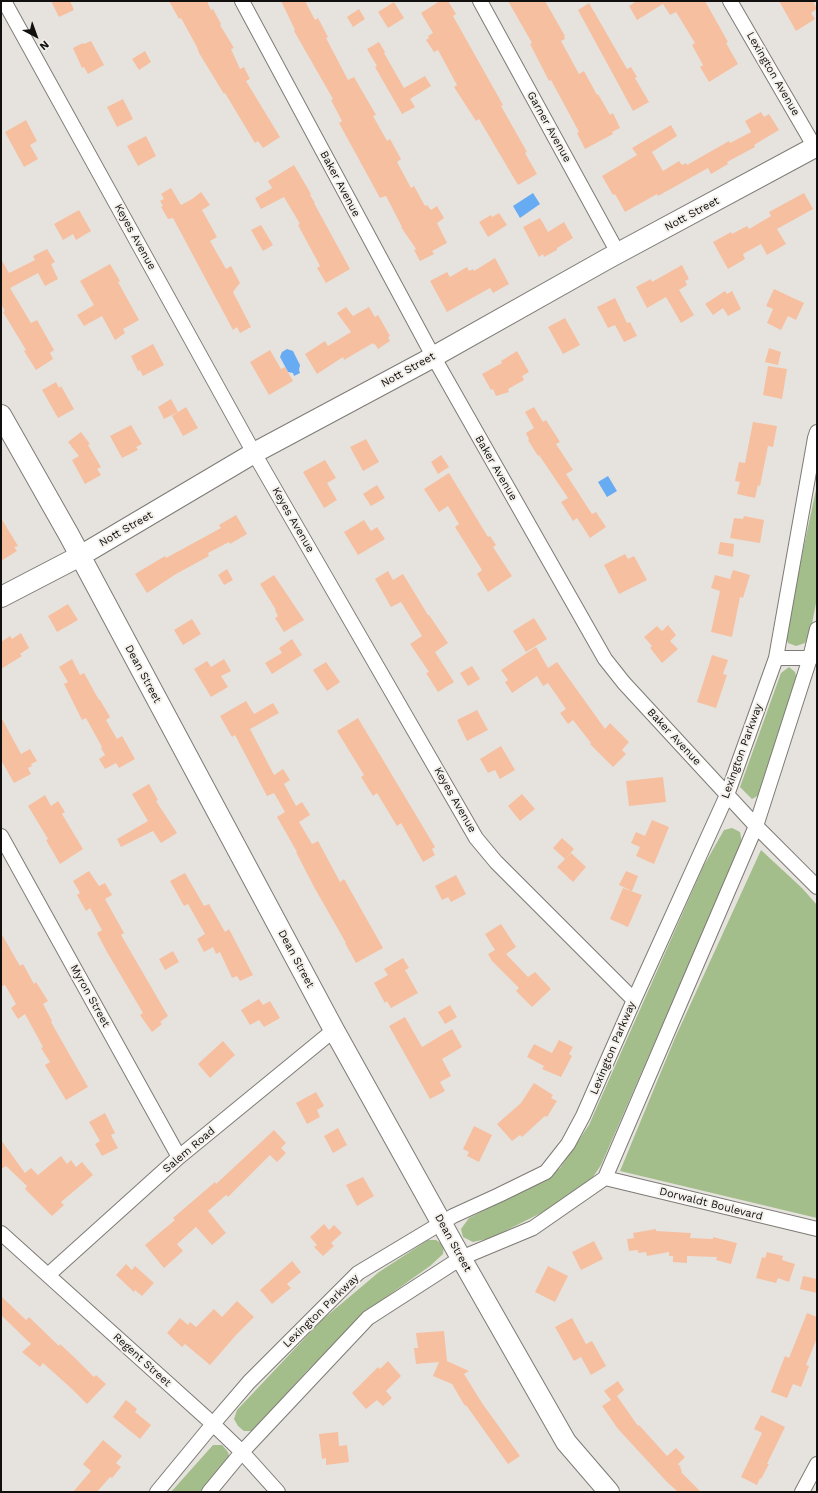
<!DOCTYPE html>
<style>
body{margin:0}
#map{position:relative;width:818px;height:1493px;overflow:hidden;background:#e6e3de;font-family:"Work Sans",sans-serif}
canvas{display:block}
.frame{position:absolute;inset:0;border:2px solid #11100f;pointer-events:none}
.north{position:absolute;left:16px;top:16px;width:40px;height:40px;-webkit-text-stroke:3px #f4f0eb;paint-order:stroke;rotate:139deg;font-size:11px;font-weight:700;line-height:16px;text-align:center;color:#11100f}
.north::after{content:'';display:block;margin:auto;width:14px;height:18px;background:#11100f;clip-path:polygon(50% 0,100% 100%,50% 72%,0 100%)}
</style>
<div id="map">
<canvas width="818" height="1493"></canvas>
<div class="frame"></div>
<div class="north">N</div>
</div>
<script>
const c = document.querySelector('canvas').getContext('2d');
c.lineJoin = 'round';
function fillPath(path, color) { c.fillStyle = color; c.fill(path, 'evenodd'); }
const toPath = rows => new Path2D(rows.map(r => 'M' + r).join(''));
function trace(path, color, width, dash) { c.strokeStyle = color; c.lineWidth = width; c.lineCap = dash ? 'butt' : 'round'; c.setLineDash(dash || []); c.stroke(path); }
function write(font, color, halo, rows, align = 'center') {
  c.font = font + ' "Work Sans",sans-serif'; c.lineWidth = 4; c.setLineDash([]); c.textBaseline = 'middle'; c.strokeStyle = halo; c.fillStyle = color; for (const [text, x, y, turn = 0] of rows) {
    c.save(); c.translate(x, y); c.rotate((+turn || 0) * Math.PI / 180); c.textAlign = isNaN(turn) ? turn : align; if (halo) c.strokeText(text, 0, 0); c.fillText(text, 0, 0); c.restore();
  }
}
const green = toPath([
 [817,485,817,598,811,629,805,643,796,646,788,643,785,635],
 [789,667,795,672,797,680,759,795,752,799,740,787,781,673],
 [732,828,740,832,742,843,601,1165,589,1183,541,1213,491,1238,473,1242,463,1237,461,1229,469,1218,537,1184,560,1168,589,1125,703,867,724,830],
 [761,850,802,888,817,905,817,1218,620,1171,675,1038],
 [428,1240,436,1240,444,1245,443,1254,430,1266,375,1305,306,1372,253,1431,244,1431,238,1426,234,1419,237,1410,322,1320,379,1272],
 [213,1445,222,1445,228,1452,230,1459,202,1492,171,1492]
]);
const water = toPath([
 [533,193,540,204,520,218,513,206],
 [287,349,293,351,300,365,299,370,300,373,294,376,293,373,288,372,280,357,282,352],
 [608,476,617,491,607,497,598,482]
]);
const building = toPath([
 [51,1,70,1,74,10,59,17],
 [169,1,207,1,211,10,213,9,221,24,220,25,234,48,231,49,240,69,244,67,250,79,246,81,280,137,263,148,258,141,255,143,225,93,224,94,199,53,197,47,181,18,179,19],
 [281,1,305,1,315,20,318,18,328,37,326,38,348,80,354,77,376,115,373,116,387,141,390,139,401,159,397,162,411,188,414,186,425,206,427,205,431,210,437,206,444,218,437,223,447,243,432,251,434,254,420,261,414,250,416,249,401,227,402,227,386,196,380,198,339,123,342,121,331,100,333,99,294,31,295,30],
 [440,1,448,1,456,14,453,16,503,105,501,106,527,152,525,153,537,174,518,185,479,119,476,121,454,87,457,85,438,50,434,52,426,40,429,38,428,36,433,33,421,13],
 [508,1,545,1,565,36,564,36,565,39,561,41,579,74,584,71,597,95,598,94,610,115,613,113,620,128,612,132,613,134,585,149,577,133,579,132,551,80,549,81,530,44,532,43],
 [637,1,705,1,728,42,726,43,738,64,709,82,700,67,703,65,692,45,695,43,676,12,670,15,663,4,637,20,629,6],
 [779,1,813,1,817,9,811,13,815,19,796,31],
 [394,2,404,18,388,28,378,12],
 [589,3,627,69,631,67,637,77,635,78,649,102,633,111,578,10],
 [359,9,365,19,353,27,347,17],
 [91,41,104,65,88,74,84,67,82,68,73,48,83,43,84,44],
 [379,42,385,52,384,53,404,88,425,76,431,86,410,99,415,107,402,114,375,67,377,66,367,49],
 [145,51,151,62,139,70,132,59],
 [123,99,133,119,117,127,107,107],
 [761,112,764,117,769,114,779,130,754,145,755,147,727,162,728,164,711,174,708,168,658,196,657,194,625,212,615,194,613,195,602,176,637,155,632,148,671,125,677,136,652,152,663,171,679,161,682,165,686,163,687,165,729,141,730,143,751,132,745,121],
 [26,120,37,141,30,145,38,159,24,167,5,132],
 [146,136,156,156,138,166,127,146],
 [294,165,311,194,310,195,315,203,314,203,350,269,326,283,317,268,320,266,298,225,300,224,284,197,261,209,255,198,272,188,268,181],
 [171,188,181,205,192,199,201,192,210,205,202,210,217,237,210,241,226,269,231,266,240,283,233,292,251,327,240,333,237,327,233,330,173,218,168,219,161,207,163,206,160,201,164,199,161,194],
 [804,193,813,209,777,229,786,244,767,255,761,244,743,254,745,259,728,269,713,242,731,232,732,234,747,226,749,229,771,216,769,212],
 [79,210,91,231,76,240,73,234,63,240,54,224],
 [499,213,507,225,488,237,479,222,491,215,492,217],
 [540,218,548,232,564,222,573,238,557,248,557,250,544,257,543,254,539,257,523,227],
 [261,225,273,245,263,251,251,230],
 [47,249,55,262,51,264,58,279,45,286,38,273,10,288,31,323,37,320,54,350,50,353,53,359,36,370,24,351,26,350,3,312,5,311,1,304,1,259,9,273,35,260,33,256],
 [495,258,509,284,493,293,490,288,447,312,430,281,447,272,450,277,467,267,469,271,473,269,474,271],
 [110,264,120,281,118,282,139,320,123,329,125,333,115,340,102,316,84,326,77,315,94,305,80,281],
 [682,265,689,279,685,281,687,285,679,290,694,315,681,323,666,297,647,308,636,287,651,279,652,282],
 [774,289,804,303,796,320,788,316,781,330,767,323,773,309,766,306],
 [725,291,727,294,732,291,741,309,728,316,723,308,713,315,705,304],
 [615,298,627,323,630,322,637,336,624,342,615,325,608,328,597,307],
 [346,307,353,316,369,307,375,317,378,315,390,336,388,337,390,341,378,349,375,344,374,345,373,343,344,360,343,357,317,374,305,354,325,341,328,346,351,332,337,313],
 [565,318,580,345,563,354,548,327],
 [153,344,164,365,143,376,140,370,138,371,131,356],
 [769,348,781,352,778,365,765,362],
 [270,350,281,369,285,367,293,381,269,395,250,362],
 [517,351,529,372,522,376,524,380,508,389,509,392,496,396,493,389,491,390,482,374,502,363,501,361],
 [768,366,787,369,782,399,763,395],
 [56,382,59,388,61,386,74,409,58,418,42,390],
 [171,399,178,412,164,419,158,407],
 [186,407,198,428,183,436,172,416],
 [534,407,543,422,546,420,560,442,556,444,573,470,566,474,592,514,596,512,606,527,590,538,577,518,573,521,561,502,568,498,539,455,538,456,528,440,529,439,526,433,534,428,525,412],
 [753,422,777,426,773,447,768,446,760,486,758,485,755,498,737,494,740,482,735,481,739,462,745,463],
 [131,425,142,444,136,447,138,450,122,458,110,436],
 [81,432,90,444,88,445,101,467,97,469,101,475,85,484,72,460,79,456,68,442],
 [366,439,379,462,363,471,350,447],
 [441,455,449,467,438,474,431,462],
 [325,460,336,478,327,483,337,500,324,508,303,472],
 [449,473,488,537,490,536,496,545,493,547,512,576,488,592,477,574,482,570,455,527,459,524,448,506,439,512,424,489],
 [377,485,385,498,371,506,363,494],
 [236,515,247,534,230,544,229,542,208,553,209,556,176,574,147,593,135,574,165,556,166,558,221,528,219,525],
 [744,516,764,520,760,543,730,538,734,518,743,519],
 [1,518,18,546,14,547,17,551,1,561],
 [364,520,371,531,377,527,385,539,358,555,344,532],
 [720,542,734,544,733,557,718,554],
 [625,554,628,559,634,556,647,580,619,594,604,565],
 [227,569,233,580,224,585,218,575],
 [733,570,750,575,743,598,740,597,732,637,711,632,720,591,711,588,715,575,730,579],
 [388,571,393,580,403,574,428,615,429,615,448,643,435,652,454,682,438,692,426,673,429,672,410,644,422,636,401,602,391,607,375,579],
 [274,575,304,620,284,632,275,618,278,616,275,610,276,610,260,584],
 [68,604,78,620,57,632,48,616],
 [534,618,547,639,526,652,513,631],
 [192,619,201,634,183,645,174,630],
 [668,625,676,635,670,641,678,649,662,663,650,648,652,646,644,637,657,626,662,631],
 [21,633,29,648,20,654,22,656,1,669,1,642,10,636,12,639],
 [292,639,302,655,272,674,265,663,282,653,279,648],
 [536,647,548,668,557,662,605,729,610,723,629,742,622,750,626,754,613,767,590,744,591,743,573,720,568,724,560,713,566,709,548,683,543,686,537,676,512,693,505,682,508,680,501,670],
 [712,655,728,660,723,674,727,675,716,708,697,702],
 [72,659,80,675,84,673,99,700,100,700,110,717,106,720,117,739,122,736,135,759,119,768,116,763,105,769,99,759,105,755,101,748,102,747,86,718,82,720,64,684,68,682,59,667],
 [224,659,231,671,221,676,228,687,211,697,194,669,207,661,211,667],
 [326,662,340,682,327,691,313,670],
 [472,666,480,679,468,686,460,673],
 [246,701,254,714,273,703,279,713,250,729,274,775,283,769,290,780,284,784,296,806,302,802,310,815,299,822,312,844,318,841,340,882,344,879,383,948,356,963,345,943,346,943,314,887,296,852,297,852,277,817,285,812,274,793,267,796,235,735,232,737,220,716],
 [477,710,488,730,467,741,457,720],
 [1,717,21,754,30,749,37,761,31,764,32,766,28,768,31,774,14,783,1,760],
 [358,718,435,847,432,849,435,855,423,862,401,823,397,826,377,793,373,796,361,777,364,775,337,731],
 [501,746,515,770,500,779,495,770,488,773,480,759],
 [663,777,666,802,629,806,626,781],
 [149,784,158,800,156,801,177,833,161,843,153,831,121,847,117,839,148,821,132,794],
 [522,794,535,809,520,821,508,806],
 [45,795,51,806,58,801,65,812,62,814,83,849,60,864,46,840,48,839,28,806],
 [652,820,669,827,654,864,636,856,640,847,631,843,636,832,645,836],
 [562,838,574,849,565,859,553,848],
 [571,853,586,867,573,882,557,867],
 [89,871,99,886,105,883,112,895,105,899,124,933,121,935,168,1016,160,1022,162,1024,152,1032,140,1015,143,1013,107,952,97,933,102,930,90,908,86,911,77,895,80,893,73,881],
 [626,871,638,876,632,891,619,885],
 [185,873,204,906,209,904,225,932,229,929,253,975,240,981,237,976,232,978,220,952,216,954,213,947,204,952,197,939,205,934,188,904,184,906,170,881],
 [456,875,466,894,451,902,448,897,442,900,435,886],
 [623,888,642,895,628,927,610,919],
 [501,924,516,947,506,954,528,977,535,972,551,989,532,1007,516,991,519,988,492,961,488,954,495,950,485,934],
 [1,933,20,966,23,964,34,984,36,982,48,1001,43,1004,52,1021,51,1022,88,1087,66,1100,45,1065,50,1062,41,1048,43,1047,25,1014,18,1019,11,1008,16,1004,5,985,1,987],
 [173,951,179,962,165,970,159,959],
 [403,958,409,968,405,970,418,993,391,1008,387,1001,385,1003,374,983,388,975,384,969],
 [259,999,263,1005,270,1001,280,1018,264,1027,259,1020,250,1025,241,1010],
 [450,1005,457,1017,445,1024,438,1012],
 [405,1017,422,1047,452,1029,462,1047,442,1059,451,1076,440,1082,445,1091,430,1099,389,1026],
 [559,1040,573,1047,569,1054,572,1056,561,1077,542,1069,544,1066,527,1057,534,1044,552,1053],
 [223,1041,235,1055,210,1078,198,1064],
 [534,1083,553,1095,551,1098,557,1101,547,1117,545,1116,522,1137,520,1135,512,1141,497,1124,521,1103],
 [316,1092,324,1106,317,1110,320,1117,307,1124,296,1103],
 [105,1113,115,1133,111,1135,118,1148,102,1156,95,1144,100,1141,89,1122],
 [474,1126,492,1135,479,1162,467,1156,469,1152,463,1149],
 [338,1128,347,1145,333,1153,324,1136],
 [274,1130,286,1143,281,1148,286,1153,277,1162,270,1155,228,1197,226,1195,208,1211,226,1233,212,1245,196,1227,177,1244,183,1251,164,1268,145,1245,175,1220,173,1218,215,1182,216,1184],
 [1,1140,25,1173,31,1168,38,1175,61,1156,67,1164,71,1160,76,1167,82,1162,93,1175,61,1202,64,1205,52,1216,25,1189,27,1186,6,1166,1,1169],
 [363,1177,374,1196,357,1206,346,1185],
 [324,1224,329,1230,334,1225,342,1233,331,1243,334,1246,323,1256,314,1247,317,1245,310,1237],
 [656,1229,656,1231,691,1233,690,1238,713,1239,713,1237,737,1243,731,1264,716,1260,717,1257,687,1256,687,1263,673,1262,673,1256,669,1256,669,1252,647,1256,646,1252,638,1253,638,1250,629,1251,627,1239,634,1238,633,1233],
 [594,1241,603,1259,581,1270,572,1252],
 [767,1252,783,1256,782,1260,795,1264,789,1282,778,1278,776,1283,756,1278,762,1257,765,1258],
 [292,1261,301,1272,287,1284,291,1288,272,1304,260,1290],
 [126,1264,132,1270,135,1266,154,1283,142,1296,135,1290,134,1292,116,1275],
 [548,1266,568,1276,555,1302,535,1292],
 [803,1276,817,1279,817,1293,800,1289],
 [1,1296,26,1320,29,1317,59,1346,60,1344,75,1358,94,1377,96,1375,106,1384,87,1404,72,1389,43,1363,40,1367,22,1352,31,1344,1,1315],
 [237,1301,254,1317,236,1335,210,1365,185,1344,182,1347,167,1333,180,1318,188,1325,190,1322,196,1327,214,1309,222,1317],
 [807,1313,817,1317,817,1338,806,1365,809,1366,801,1387,793,1384,787,1398,771,1392,785,1356,789,1358],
 [572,1318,586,1344,592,1341,606,1366,591,1375,581,1357,574,1361,555,1327],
 [444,1331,447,1361,469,1371,464,1374,482,1403,520,1456,508,1464,466,1405,465,1406,452,1384,433,1376,439,1362,416,1364,414,1348,418,1348,416,1333],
 [388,1361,401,1376,386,1391,392,1398,383,1406,377,1400,366,1409,352,1393,378,1367,380,1369],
 [618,1381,624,1390,617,1396,638,1426,639,1425,667,1456,676,1448,685,1457,678,1464,681,1467,680,1468,682,1471,681,1472,701,1492,678,1492,666,1481,618,1429,602,1406,611,1400,604,1391],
 [126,1400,137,1409,135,1412,151,1425,140,1439,113,1417],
 [761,1415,785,1427,767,1464,769,1464,761,1479,760,1478,757,1485,741,1477,762,1433,754,1429],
 [338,1432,339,1446,347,1445,349,1462,326,1465,326,1458,322,1459,319,1434],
 [103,1440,122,1456,116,1463,121,1467,112,1478,110,1477,97,1492,73,1492,91,1471,83,1464]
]);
const street = toPath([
 [4,1,254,453,476,838,496,862,634,1000],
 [242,1,433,356,605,659,624,683,756,826,817,887],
 [480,1,618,253],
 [730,1,817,151],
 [776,658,810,658,817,656],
 [1,836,179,1157],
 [605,1178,817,1229],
 [1,1233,213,1424,242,1452,278,1492],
 [48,1275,179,1157,334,1030],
 [157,1492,213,1424,249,1382,358,1273,453,1216,499,1195,546,1172,568,1144,583,1116,634,1000,727,795,776,658,815,438,817,432],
 [209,1492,242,1452,368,1318,461,1258,533,1228,605,1178,756,826,810,658,817,629],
 [802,1492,817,1464]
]);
const secondary = toPath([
 [1,415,69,535,334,1030,461,1258,566,1442,609,1492],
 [1,597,80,556,254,453,424,362,607,259,817,146]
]);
const streetNames = [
 ["Lexington Avenue",773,74,60],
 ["Garner Avenue",549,127,61],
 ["Baker Avenue",340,184,62],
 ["Nott Street",692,214,-28],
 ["Keyes Avenue",135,237,61],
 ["Nott Street",408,370,-29],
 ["Baker Avenue",496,468,60],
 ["Keyes Avenue",293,520,60],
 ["Nott Street",126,529,-30],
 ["Dean Street",143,674,62],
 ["Baker Avenue",674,737,47],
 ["Lexington Parkway",742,751,-70],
 ["Keyes Avenue",455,800,60],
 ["Dean Street",296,959,62],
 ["Myron Street",90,996,61],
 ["Lexington Parkway",613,1048,-67],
 ["Salem Road",189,1150,-40],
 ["Dorwaldt Boulevard",711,1204,14],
 ["Dean Street",453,1243,61],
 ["Lexington Parkway",321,1311,-44],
 ["Regent Street",142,1360,42]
];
fillPath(green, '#a3be8a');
fillPath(water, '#67abf3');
fillPath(building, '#f6bfa0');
trace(street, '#7e7b76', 16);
trace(secondary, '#7e7b76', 22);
trace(street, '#fff', 14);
trace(secondary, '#fff', 20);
write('11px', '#11100f', '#f4f0eb', streetNames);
</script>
